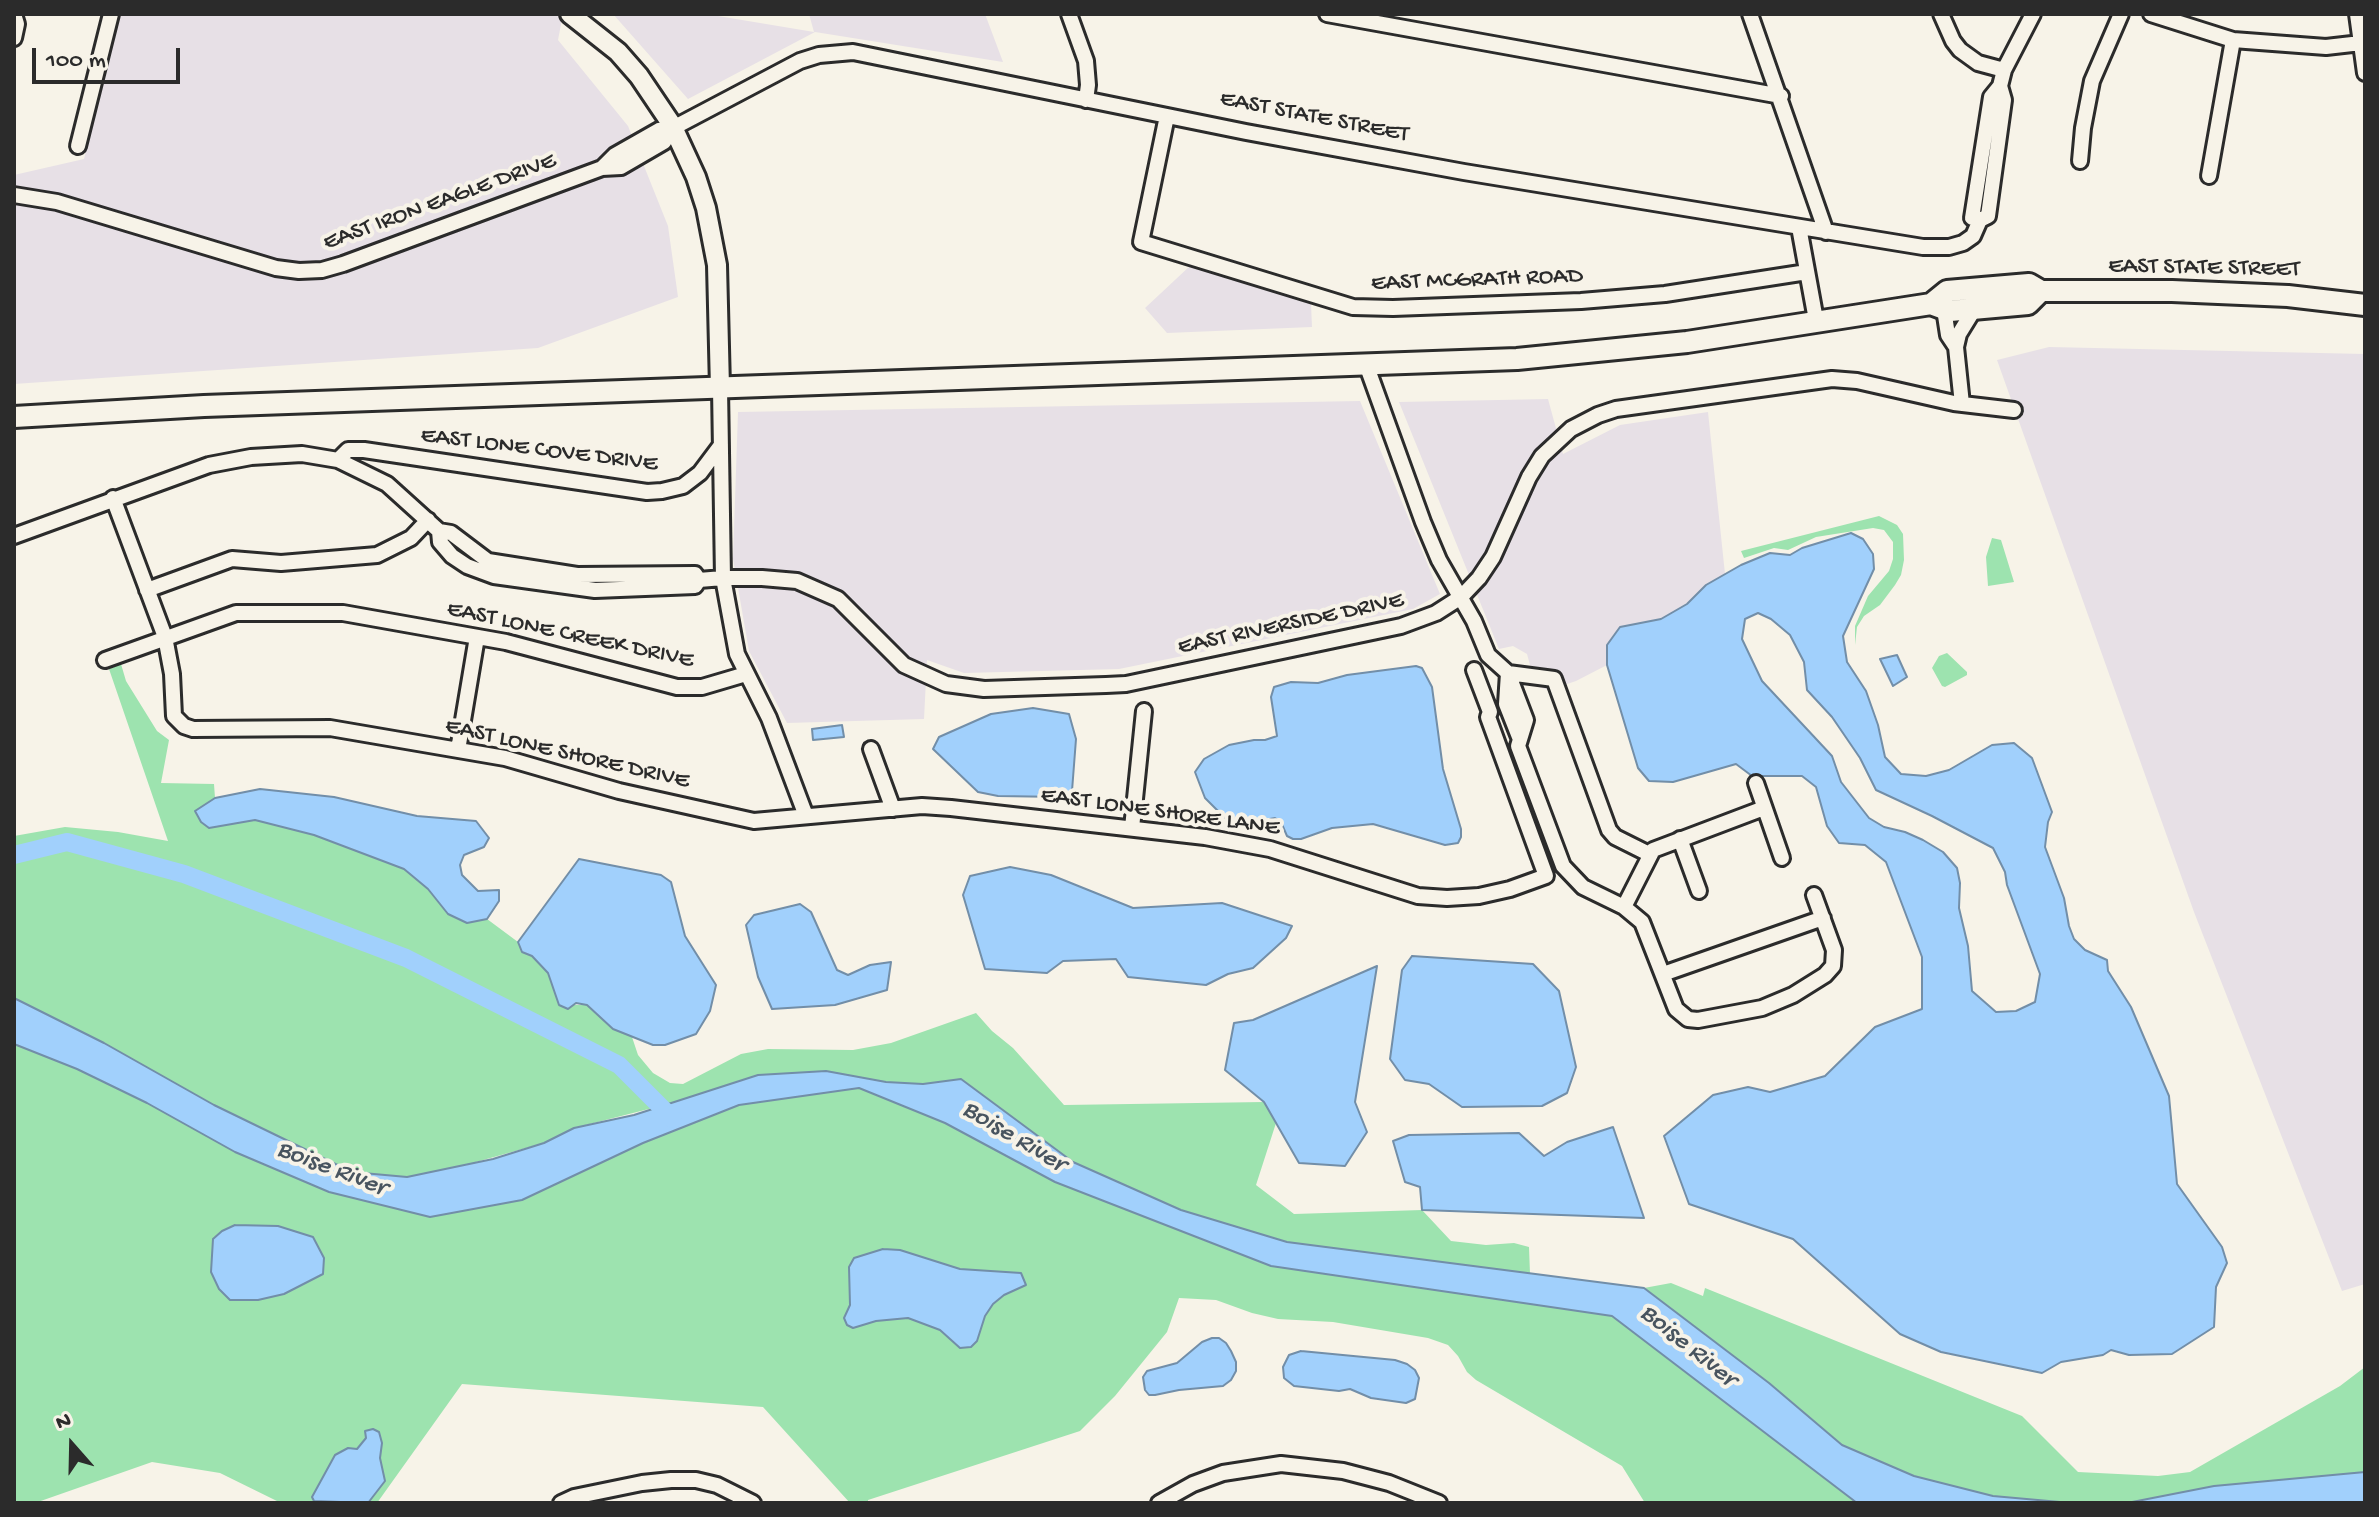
<!DOCTYPE html>
<style>
body{margin:0}
#map{position:relative;width:2379px;height:1517px;overflow:hidden;background:#f7f3e8;font-family:"Gochi Hand",sans-serif}
canvas{display:block}
.frame{position:absolute;inset:0;border:16px solid #2b2b2b;pointer-events:none}
.north{position:absolute;left:32px;top:1405px;width:80px;height:80px;-webkit-text-stroke:6px #f7f3e8;paint-order:stroke;rotate:340deg;font-size:22px;font-weight:700;line-height:32px;text-align:center;color:#2b2b2b}
.north::after{content:'';display:block;margin:auto;width:28px;height:36px;background:#2b2b2b;clip-path:polygon(50% 0,100% 100%,50% 72%,0 100%)}
.scale{position:absolute;left:32px;top:48px;width:148px;height:36px;box-sizing:border-box;border:4px solid #2b2b2b;border-top:0;padding-left:10px;font-size:24px;line-height:28px;white-space:nowrap;color:#2b2b2b;-webkit-text-stroke:6px #f7f3e8;paint-order:stroke}
</style>
<div id="map">
<canvas width="2379" height="1517"></canvas>
<div class="frame"></div>
<div class="north">N</div>
<div class="scale">100 m</div>
</div>
<script>
const c = document.querySelector('canvas').getContext('2d');
c.lineJoin = 'round';
function fillPath(path, color) { c.fillStyle = color; c.fill(path, 'evenodd'); }
const toPath = rows => new Path2D(rows.map(r => 'M' + r).join(''));
function trace(path, color, width, dash) { c.strokeStyle = color; c.lineWidth = width; c.lineCap = dash ? 'butt' : 'round'; c.setLineDash(dash || []); c.stroke(path); }
function write(font, color, halo, rows, align = 'center') {
  c.font = font + ' "Gochi Hand",sans-serif'; c.lineWidth = 8; c.setLineDash([]); c.textBaseline = 'middle'; c.strokeStyle = halo; c.fillStyle = color; for (const [text, x, y, turn = 0] of rows) {
    c.save(); c.translate(x, y); c.rotate((+turn || 0) * Math.PI / 180); c.textAlign = isNaN(turn) ? turn : align; if (halo) c.strokeText(text, 0, 0); c.fillText(text, 0, 0); c.restore();
  }
}
const built = toPath([
 [119,14,563,14,558,40,628,126,668,226,678,297,538,348,14,384,14,175,84,159],
 [613,14,706,14,814,32,809,14,985,14,1003,62,815,32,688,99],
 [1191,265,1311,304,1312,327,1167,333,1145,308],
 [2049,347,2365,354,2365,1284,2342,1291,2194,912,1997,360],
 [1548,399,1563,454,1620,425,1708,412,1725,574,1706,585,1688,604,1661,619,1620,627,1607,645,1607,665,1576,681,1549,690,1531,685,1533,676,1527,654,1513,646,1499,649,1399,402],
 [1360,401,1440,594,1413,609,1119,669,964,673,927,660,924,719,787,723,749,651,733,559,738,412]
]);
const green = toPath([
 [1879,516,1897,525,1903,534,1904,560,1901,575,1895,585,1880,605,1864,616,1857,627,1855,645,1855,626,1868,596,1889,571,1893,559,1893,542,1884,530,1873,528,1816,537,1788,550,1774,548,1744,558,1741,551],
 [1992,538,2001,540,2014,582,1988,586,1986,557],
 [1947,653,1967,672,1967,675,1945,687,1942,686,1932,668,1939,656],
 [121,664,126,681,157,731,169,740,161,783,214,784,215,798,196,811,255,820,314,835,404,869,428,889,448,914,467,923,487,919,518,942,522,952,532,956,549,973,559,1005,587,1005,613,1029,632,1037,638,1055,653,1073,670,1083,683,1084,741,1054,768,1049,853,1050,891,1043,976,1013,992,1031,1013,1048,1064,1105,1264,1102,1276,1123,1256,1185,1294,1214,1422,1210,1451,1241,1486,1245,1514,1243,1529,1247,1530,1274,1287,1242,1182,1210,1073,1162,961,1080,923,1084,886,1082,826,1071,688,1099,574,1128,544,1143,451,1169,407,1177,352,1172,214,1105,104,1043,14,998,14,836,65,827,118,832,168,841,109,669],
 [14,1044,77,1069,147,1103,235,1152,329,1192,430,1217,522,1200,643,1143,739,1105,859,1088,945,1123,1055,1182,1271,1266,1612,1316,1857,1503,1645,1503,1622,1466,1476,1380,1467,1372,1458,1356,1448,1345,1428,1338,1333,1322,1278,1319,1252,1313,1216,1300,1179,1298,1167,1332,1115,1396,1080,1431,868,1500,868,1503,850,1503,763,1407,462,1384,377,1503,281,1503,220,1473,152,1462,35,1503,14,1503],
 [1671,1283,1703,1296,1705,1288,2022,1416,2078,1472,2158,1476,2190,1472,2340,1386,2365,1367,2365,1472,2214,1486,2127,1503,2062,1502,1993,1496,1914,1476,1842,1445,1769,1383,1644,1288]
]);
const water = toPath([
 [1851,533,1863,539,1873,554,1874,569,1843,636,1847,662,1866,691,1878,725,1885,757,1901,774,1926,776,1949,770,1992,745,2014,743,2032,758,2052,812,2048,822,2045,847,2064,898,2069,926,2074,939,2085,950,2107,960,2108,971,2131,1007,2169,1096,2177,1184,2222,1247,2227,1263,2216,1287,2214,1327,2172,1354,2129,1355,2111,1350,2103,1355,2061,1362,2042,1373,1941,1352,1900,1334,1793,1239,1689,1204,1664,1136,1713,1095,1748,1087,1770,1092,1825,1076,1875,1027,1922,1009,1922,957,1886,862,1865,845,1839,843,1827,826,1816,787,1802,776,1752,776,1736,764,1673,782,1649,781,1638,768,1607,665,1607,645,1620,627,1661,619,1687,604,1706,585,1741,565,1770,553,1790,555,1802,548,1851,533],
 [1758,613,1771,619,1790,635,1804,662,1807,690,1832,717,1860,758,1876,790,1932,816,1993,848,2005,872,2007,885,2040,974,2035,1002,2016,1011,1996,1012,1972,991,1968,946,1959,908,1960,883,1957,868,1943,852,1923,840,1905,832,1884,827,1869,818,1841,782,1832,756,1762,681,1742,639,1745,619,1758,613],
 [1897,655,1907,677,1893,686,1880,659,1897,655],
 [1416,666,1422,668,1432,687,1443,769,1461,829,1461,837,1458,843,1445,845,1373,824,1332,828,1301,839,1293,839,1287,836,1281,822,1275,818,1249,823,1228,821,1205,798,1195,772,1204,759,1229,745,1254,740,1265,740,1277,736,1271,697,1274,687,1291,682,1318,683,1347,675,1416,666],
 [1033,708,1069,714,1076,739,1072,791,1062,797,998,796,978,792,933,749,939,737,991,714,1033,708],
 [842,725,844,737,813,740,812,729,842,725],
 [260,789,334,797,417,816,476,821,489,838,484,847,464,855,460,865,462,875,478,891,499,890,499,901,487,919,467,923,448,914,428,889,404,869,314,835,255,820,209,828,201,822,195,811,215,798,260,789],
 [579,859,661,875,671,882,685,936,716,985,710,1011,696,1034,665,1045,653,1045,613,1029,587,1005,576,1003,568,1009,559,1005,548,973,532,956,522,952,518,942,579,859],
 [1010,867,1051,875,1133,908,1222,903,1292,926,1286,938,1253,968,1228,974,1206,985,1128,977,1116,959,1063,961,1047,973,985,969,963,895,970,876,1010,867],
 [800,904,811,912,837,970,848,975,870,965,891,962,887,990,835,1005,772,1009,758,977,746,925,754,915,800,904],
 [1412,956,1533,964,1559,991,1576,1067,1567,1093,1542,1106,1462,1107,1429,1084,1405,1080,1390,1059,1402,970,1412,956],
 [1377,966,1355,1102,1367,1132,1345,1166,1299,1163,1264,1102,1225,1070,1234,1023,1253,1020,1377,966],
 [14,998,104,1043,214,1105,352,1172,407,1177,493,1159,544,1143,574,1128,634,1115,758,1075,826,1071,886,1082,923,1084,961,1079,1073,1162,1181,1210,1287,1242,1644,1288,1769,1383,1842,1445,1914,1476,1993,1496,2060,1502,2127,1503,2214,1486,2365,1472,2365,1503,1857,1503,1612,1316,1271,1266,1055,1182,945,1123,859,1088,739,1105,643,1143,522,1200,430,1217,329,1192,235,1152,147,1103,77,1069,14,1044,14,998],
 [1613,1127,1644,1218,1422,1210,1420,1187,1405,1182,1393,1141,1409,1135,1519,1133,1544,1156,1567,1142,1613,1127],
 [235,1225,278,1226,313,1237,324,1258,323,1274,284,1294,258,1300,230,1300,219,1289,211,1272,213,1239,222,1231,235,1225],
 [883,1249,900,1250,960,1269,1021,1273,1026,1285,1004,1295,993,1304,985,1316,977,1341,971,1347,960,1348,940,1330,908,1318,876,1321,853,1328,847,1325,844,1318,850,1305,849,1267,854,1258,883,1249],
 [1212,1338,1219,1338,1226,1343,1231,1351,1236,1362,1236,1371,1231,1380,1223,1386,1179,1390,1155,1395,1149,1395,1145,1390,1143,1377,1147,1371,1177,1363,1202,1342,1212,1338],
 [1301,1351,1395,1360,1407,1364,1415,1370,1419,1378,1415,1399,1406,1403,1371,1398,1350,1389,1339,1391,1294,1386,1284,1378,1283,1367,1289,1355,1301,1351],
 [373,1429,379,1432,382,1443,380,1458,385,1481,368,1503,314,1501,312,1497,335,1455,348,1448,357,1449,366,1438,365,1431,373,1429]
]);
const river = toPath([
 [14,855,67,842,184,874,406,958,619,1065,673,1119]
]);
const minor = toPath([
 [14,14,17,24,14,38],
 [1069,14,1086,61,1088,85,1086,100],
 [1327,14,1781,96],
 [1750,14,1826,232],
 [1941,14,1953,41,1960,50,1978,63,2004,70],
 [2151,14,2233,40,2326,47,2361,43],
 [2357,14,2365,73],
 [2000,86,2004,100,1988,216,1980,220,1972,218,1991,97,2000,86,2004,70,2033,14],
 [1167,116,1141,242,1353,307,1393,308,1581,301,1665,294,1807,272],
 [673,128,664,142,621,167,602,168,615,155,659,130,673,128,800,61,819,55,853,52,1246,132,1464,172,1923,247,1949,247,1963,243,1973,236,1980,220],
 [78,146,111,14],
 [2080,161,2083,128,2092,81,2121,14],
 [2209,176,2233,40],
 [14,195,57,202,276,268,299,271,322,270,343,264,602,168],
 [1799,227,1816,320],
 [1944,309,1948,335,1956,347],
 [1366,364,1423,522,1439,560,1474,621,1488,655,1508,673,1554,679,1609,830,1615,837,1649,854],
 [720,388,723,578,737,654,769,718,806,816],
 [1962,404,1956,347,1959,334,1975,308],
 [338,460,348,450,364,450,647,492,662,491,683,486,700,473,721,445],
 [113,498,165,637,172,674,174,716,184,726,193,729,330,728,505,758,619,791,754,821,922,806,951,808,1205,837,1270,849,1418,896,1447,898,1479,896,1510,889,1546,876,1488,717,1490,712,1474,670],
 [439,531,451,533,488,561,577,575,695,574,699,580],
 [14,536,209,465,251,457,302,454,338,460,387,484,439,531,440,542,452,556,467,566,494,576,595,590,695,586,699,580,723,578,762,578,797,581,838,599,904,665,946,684,984,689,1106,685,1126,684,1401,626,1436,613,1461,597,1479,578,1493,557,1529,477,1542,456,1571,429,1598,415,1616,409,1832,379,1857,381,1954,403,2014,410],
 [147,590,232,559,281,563,377,555,411,538,428,520],
 [105,660,236,613,343,613,506,642,677,687,702,687,746,674],
 [1519,737,1506,704,1508,673,1526,720,1518,746,1563,866,1583,887,1624,907,1642,922,1676,1009,1688,1019,1698,1020,1762,1008,1793,995,1825,975,1833,966,1834,950,1814,895],
 [871,749,893,809],
 [458,750,477,637],
 [1756,783,1782,858],
 [1132,828,1144,711],
 [1680,839,1699,891],
 [1624,907,1653,850,1764,808],
 [1663,974,1823,918],
 [561,1503,574,1497,642,1483,671,1480,696,1480,717,1485,753,1503],
 [1159,1503,1193,1484,1223,1473,1281,1464,1343,1471,1389,1483,1439,1503]
]);
const major = toPath([
 [570,14,618,52,639,76,672,125,696,177,706,208,717,265,720,388]
]);
const highway = toPath([
 [1931,304,1947,291,2029,284,2041,291,2172,291,2288,296,2365,305],
 [14,417,204,406,1517,359,1687,342,1931,304,1950,311,2028,304,2041,291]
]);
const streetNames = [
 ["EAST STATE STREET",1314,118,11],
 ["EAST IRON EAGLE DRIVE",440,203,-20],
 ["EAST STATE STREET",2204,269,1],
 ["EAST MCGRATH ROAD",1477,281,-2],
 ["EAST LONE COVE DRIVE",539,451,7],
 ["EAST RIVERSIDE DRIVE",1291,625,-12],
 ["EAST LONE CREEK DRIVE",570,636,12],
 ["EAST LONE SHORE DRIVE",567,755,13],
 ["EAST LONE SHORE LANE",1160,813,8]
];
const waterNames = [
 ["Boise River",1013,1138,31],
 ["Boise River",331,1170,21],
 ["Boise River",1687,1347,39]
];
fillPath(built, '#e7e0e6');
fillPath(green, '#9de3af');
fillPath(water, '#a1d0fc');
trace(water, '#728ea8', 2);
trace(river, '#a1d0fc', 18);
trace(minor, '#2b2b2b', 20);
trace(major, '#2b2b2b', 24);
trace(highway, '#2b2b2b', 26);
trace(minor, '#f7f3e8', 14);
trace(major, '#f7f3e8', 18);
trace(highway, '#f7f3e8', 20);
write('24px', '#2b2b2b', '#f7f3e8', streetNames);
write('italic 26px', '#48545f', '#f7f3e8', waterNames);
</script>
